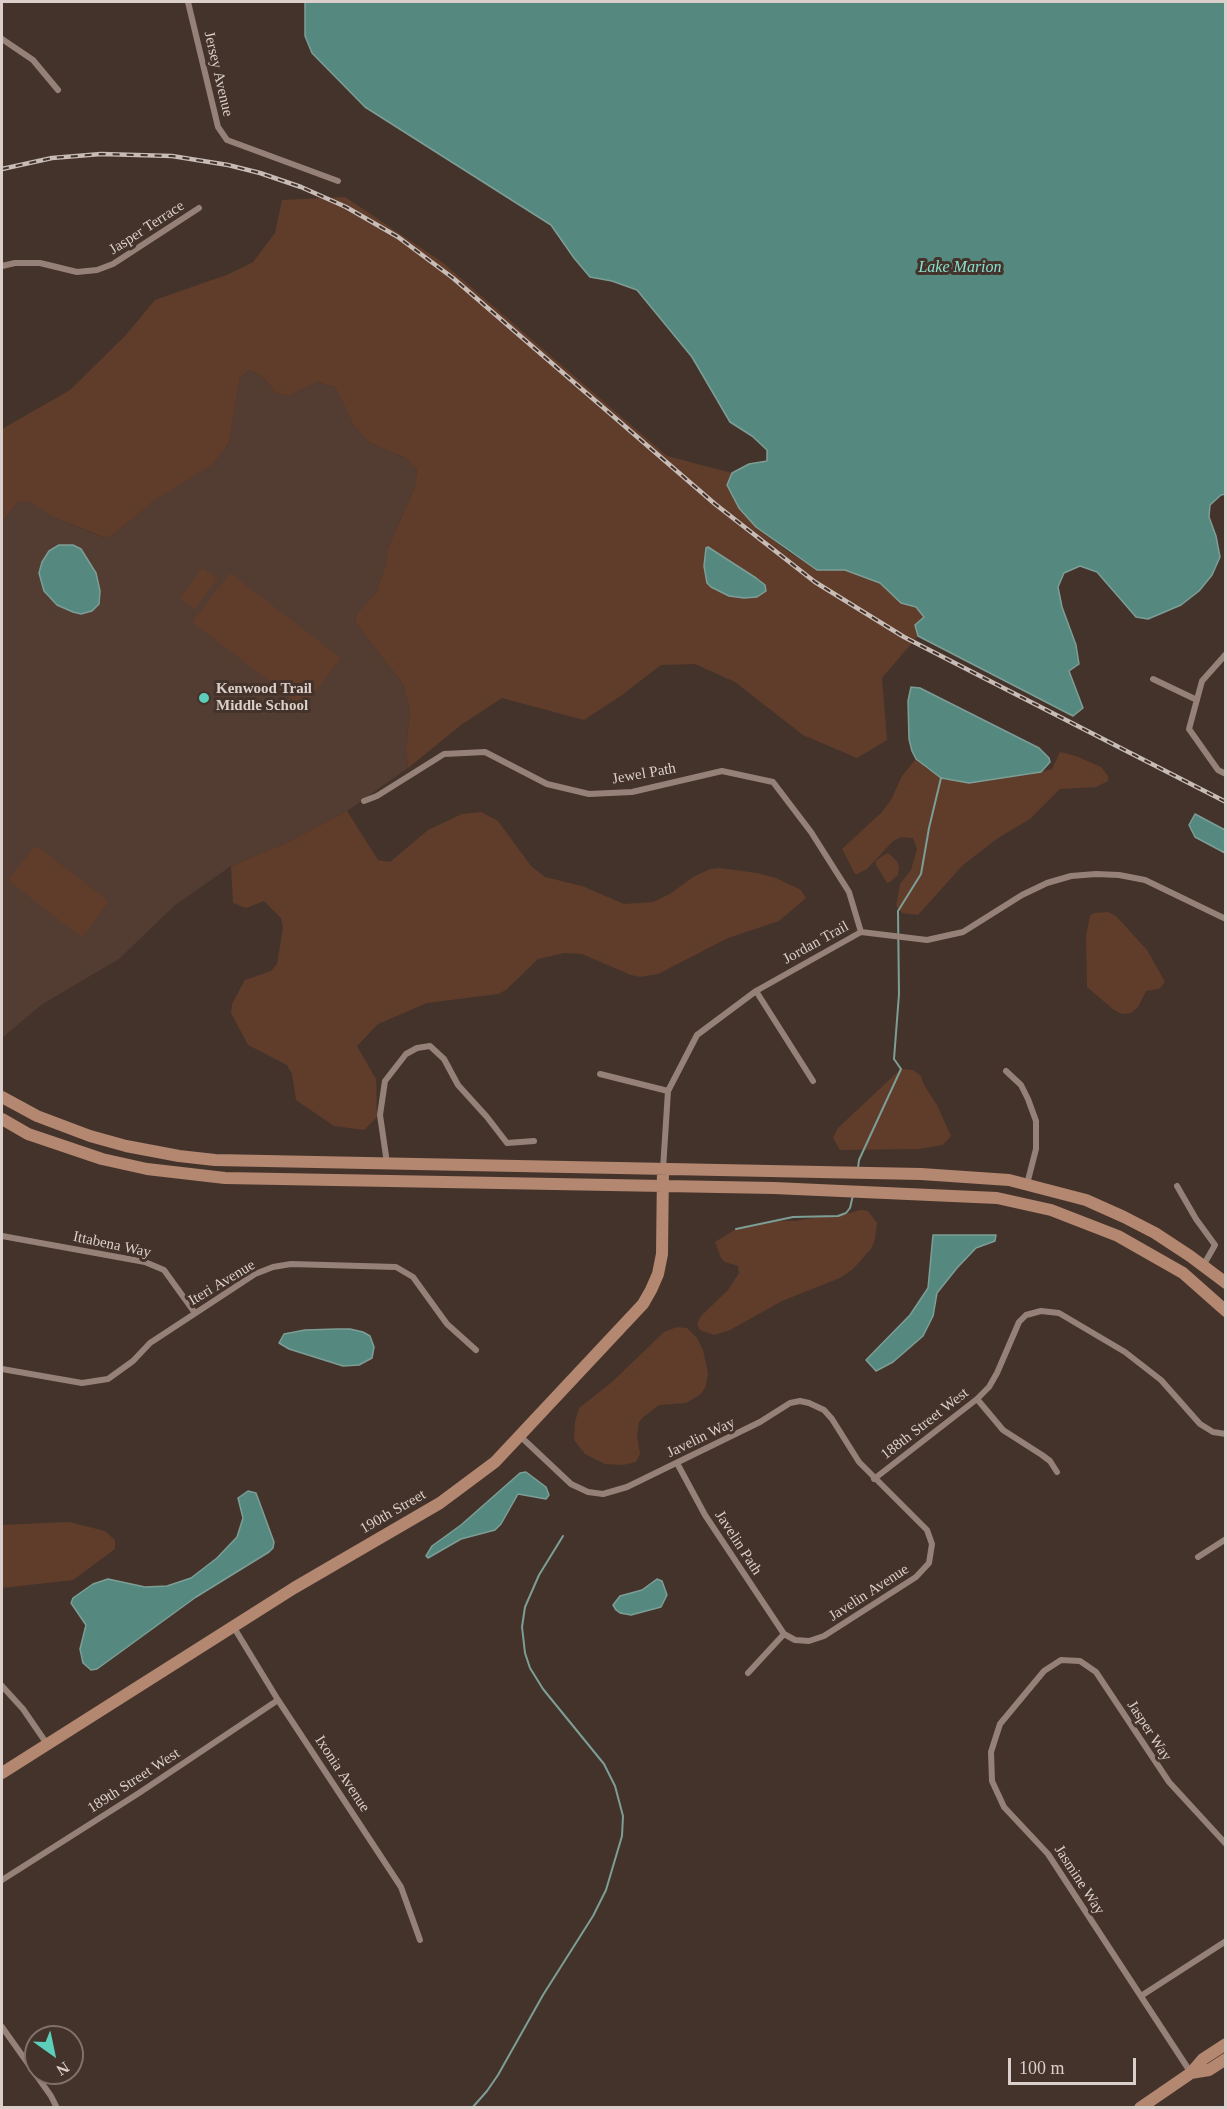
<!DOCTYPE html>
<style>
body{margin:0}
#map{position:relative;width:1227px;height:2109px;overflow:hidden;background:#44332b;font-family:Georgia,serif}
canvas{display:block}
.frame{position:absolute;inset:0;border:3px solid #dacfca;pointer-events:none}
.north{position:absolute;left:24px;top:2025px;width:60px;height:60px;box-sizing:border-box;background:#44332b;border:2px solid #80716b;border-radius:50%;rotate:147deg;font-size:16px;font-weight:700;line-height:24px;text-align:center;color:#dacfca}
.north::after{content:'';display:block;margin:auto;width:21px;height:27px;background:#5cceba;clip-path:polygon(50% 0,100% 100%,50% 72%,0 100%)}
.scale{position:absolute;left:1008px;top:2058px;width:128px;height:27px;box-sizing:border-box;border:3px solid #dacfca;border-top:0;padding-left:8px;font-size:18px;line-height:21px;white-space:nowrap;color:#dacfca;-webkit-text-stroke:4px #44332b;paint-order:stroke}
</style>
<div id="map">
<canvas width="1227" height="2109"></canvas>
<div class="frame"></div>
<div class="north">N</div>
<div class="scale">100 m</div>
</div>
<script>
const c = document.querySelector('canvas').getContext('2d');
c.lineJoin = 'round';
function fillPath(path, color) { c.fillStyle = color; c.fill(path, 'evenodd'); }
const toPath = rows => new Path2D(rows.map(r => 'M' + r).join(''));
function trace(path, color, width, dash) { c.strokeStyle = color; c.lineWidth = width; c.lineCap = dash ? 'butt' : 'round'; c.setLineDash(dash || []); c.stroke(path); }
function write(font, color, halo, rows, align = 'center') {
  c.font = font + ' Georgia,serif'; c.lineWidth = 6; c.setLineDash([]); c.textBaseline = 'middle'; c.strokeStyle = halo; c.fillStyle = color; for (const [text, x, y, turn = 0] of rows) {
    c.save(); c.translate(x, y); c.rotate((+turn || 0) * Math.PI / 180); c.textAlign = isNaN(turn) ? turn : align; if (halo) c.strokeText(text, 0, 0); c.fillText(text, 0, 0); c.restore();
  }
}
const built = toPath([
 [250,370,263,377,276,393,289,396,317,382,335,387,354,426,370,443,406,458,417,470,415,487,387,550,386,565,376,593,357,613,355,622,403,684,410,711,406,748,408,768,347,811,286,843,231,866,174,906,119,959,41,1005,2,1038,2,521,19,501,31,502,51,516,105,538,114,534,155,500,213,463,229,443,240,377]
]);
const green = toPath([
 [345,197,442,262,667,456,732,473,727,485,756,527,787,551,817,570,845,570,880,583,901,603,916,607,924,617,915,625,918,636,882,678,887,740,857,758,803,735,735,682,695,664,661,665,622,695,584,720,502,698,461,725,408,768,406,748,410,711,403,684,355,622,357,613,376,593,386,565,387,550,415,487,417,470,406,458,370,443,354,426,335,387,317,382,289,396,276,393,263,377,250,370,240,377,229,443,213,464,155,500,114,534,106,538,51,516,30,502,19,501,2,521,2,429,70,390,125,336,155,300,229,274,253,262,275,233,282,200],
 [202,568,218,579,195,609,180,598],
 [230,573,341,658,303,707,192,622],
 [1060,752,1076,756,1101,767,1108,776,1108,781,1096,787,1060,789,1030,819,998,838,963,865,918,915,902,913,896,906,900,884,911,870,917,849,913,838,902,837,893,841,867,869,857,874,855,874,842,849,882,812,891,800,902,776,916,759,927,769,945,780,995,778,1029,775,1052,769],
 [347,811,378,860,390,862,428,830,462,814,481,812,498,821,531,866,545,877,582,886,624,904,653,902,670,894,693,877,710,869,720,868,757,873,776,878,801,890,806,898,779,921,728,938,658,974,640,977,631,975,582,954,564,953,538,959,506,990,498,994,427,1003,378,1024,357,1046,376,1079,377,1117,364,1130,334,1126,296,1100,292,1074,287,1065,248,1045,231,1013,232,1004,245,980,271,971,277,964,283,927,281,918,264,901,246,908,233,903,231,866,286,843],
 [38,847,107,900,107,904,84,935,80,936,10,882,10,878,33,848],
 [888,853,897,861,899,867,898,875,890,882,887,883,876,865,876,860],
 [1108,912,1116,916,1147,950,1165,982,1159,989,1146,991,1138,1007,1131,1013,1122,1014,1114,1010,1087,987,1086,936,1090,916,1094,913],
 [901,1069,913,1070,921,1076,924,1085,937,1105,951,1136,943,1145,918,1149,840,1150,833,1138,838,1128],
 [861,1210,868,1211,877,1223,875,1239,871,1249,853,1269,840,1278,782,1301,730,1330,714,1335,700,1330,697,1324,701,1316,728,1290,739,1273,738,1266,725,1262,721,1258,715,1242,736,1229,774,1221,795,1221,824,1216,838,1216],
 [677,1327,687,1328,697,1338,703,1350,708,1373,706,1386,701,1394,686,1403,659,1405,642,1418,639,1422,637,1436,640,1454,636,1462,623,1465,605,1464,585,1454,574,1440,575,1422,579,1408,612,1382,664,1332],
 [69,1522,105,1531,115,1540,115,1549,73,1580,2,1588,2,1525]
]);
const water = toPath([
 [305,2,1225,2,1226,494,1221,495,1210,505,1209,517,1216,536,1220,557,1212,575,1199,591,1181,605,1148,619,1136,617,1097,572,1080,566,1064,573,1058,587,1062,607,1076,645,1079,664,1069,671,1083,708,1073,716,918,636,915,625,924,617,916,607,901,603,880,583,845,570,817,570,756,527,739,508,727,485,732,473,749,464,767,461,767,450,752,436,730,422,692,357,637,290,612,281,590,277,574,258,551,225,365,107,312,53,305,36,305,2],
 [59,545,73,545,81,549,96,573,100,591,99,604,92,611,81,614,73,612,57,605,44,591,39,573,42,562,49,551,59,545],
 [708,547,756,578,765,585,766,591,757,597,744,598,729,596,711,587,707,583,704,566,706,548,708,547],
 [911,687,920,688,1039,748,1049,758,1050,762,1041,772,969,783,941,778,916,759,912,751,909,739,908,701,911,687],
 [1195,814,1225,830,1225,853,1195,837,1189,825,1195,814],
 [933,1235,996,1235,995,1241,976,1248,957,1268,937,1293,933,1316,923,1336,893,1362,876,1371,866,1360,910,1315,928,1288,933,1235],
 [337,1329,350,1329,363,1332,370,1336,374,1347,372,1358,359,1365,343,1366,289,1349,279,1343,284,1334,305,1330,337,1329],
 [526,1472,546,1487,549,1495,546,1499,518,1494,501,1524,495,1530,461,1539,428,1558,426,1556,432,1546,461,1525,520,1473,526,1472],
 [248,1491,256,1493,274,1542,273,1548,269,1552,196,1597,97,1669,91,1670,83,1663,80,1649,86,1625,71,1603,73,1598,93,1584,108,1579,145,1587,167,1586,191,1578,217,1558,237,1537,243,1518,238,1498,248,1491],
 [657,1579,662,1581,667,1595,661,1607,631,1615,620,1613,616,1610,613,1605,620,1596,642,1590,657,1579]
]);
const stream = toPath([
 [858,1168,859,1160,901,1069,894,1059,899,994,898,911,921,874,929,828,941,778],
 [736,1229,793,1217,838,1216,846,1213,850,1208,853,1195],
 [472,2108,487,2091,498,2075,543,1995,593,1916,606,1890,622,1836,623,1816,615,1786,604,1764,543,1689,530,1668,525,1653,522,1627,525,1607,539,1575,563,1536]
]);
const street = toPath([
 [188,2,218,127,227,140,338,181],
 [2,39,33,60,58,90],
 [2,266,15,263,40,263,77,272,97,270,113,264,199,208],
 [1226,654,1202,681,1189,729,1218,770,1226,774],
 [1153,679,1197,700],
 [364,801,377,796,444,754,485,752,547,784,589,794,632,792,722,771,773,782,811,832,849,892,861,932],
 [756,991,813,1081],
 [1006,1071,1021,1085,1028,1099,1036,1121,1036,1149,1027,1184],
 [600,1074,668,1091],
 [387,1163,380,1115,385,1081,406,1054,417,1048,430,1046,444,1059,458,1085,487,1117,507,1143,534,1141],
 [663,1169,668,1091,697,1035,756,991,861,932,927,940,963,932,1022,895,1047,883,1071,876,1096,874,1119,875,1145,880,1226,919],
 [1177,1186,1196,1219,1215,1245,1203,1266],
 [2,1236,145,1262,164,1270,195,1313],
 [2,1369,82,1383,108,1379,133,1361,150,1343,255,1274,273,1267,291,1264,396,1267,413,1277,447,1324,476,1350],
 [977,1399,1003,1430,1042,1455,1050,1461,1057,1472],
 [520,1436,571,1484,588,1492,603,1494,627,1487,760,1422,790,1403,800,1401,809,1403,824,1410,832,1419,859,1462,927,1530,932,1544,929,1563,916,1577,824,1636,809,1641,795,1640,784,1634,705,1515,677,1463],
 [874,1479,977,1399,989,1387,997,1373,1019,1322,1026,1315,1041,1311,1059,1313,1125,1352,1161,1380,1200,1424,1213,1432,1226,1434],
 [1198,1557,1226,1539],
 [233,1626,278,1700,401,1887,420,1940],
 [748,1673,784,1634],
 [2,1686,23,1709,47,1744],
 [2,1880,139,1793,278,1700],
 [1141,1996,1226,1941],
 [2,2027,51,2096,57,2108],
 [1191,2073,1048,1854,1004,1807,992,1781,991,1752,1000,1724,1044,1671,1061,1660,1080,1661,1096,1672,1169,1782,1226,1844]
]);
const secondary = toPath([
 [2,1097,37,1116,90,1136,126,1146,179,1156,215,1160,921,1174,1009,1180,1086,1200,1124,1217,1155,1233,1190,1256,1226,1283],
 [2,1119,28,1134,102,1159,147,1169,225,1178,774,1188,997,1198,1051,1210,1118,1236,1183,1273,1226,1311],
 [2,1773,294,1588,440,1503,495,1462,643,1304,651,1290,658,1274,662,1254,663,1169],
 [1191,2073,1209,2070,1226,2059],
 [1140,2108,1191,2073,1203,2059,1226,2044]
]);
const rail = toPath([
 [2,169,52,158,101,154,172,156,228,165,260,173,301,187,346,207,398,237,453,278,715,504,815,582,904,637,1226,802]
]);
const markers = [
 [204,698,6,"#5cceba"]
];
const streetNames = [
 ["Jersey Avenue",218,74,77],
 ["Jasper Terrace",147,228,-33],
 ["Jewel Path",644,774,-10],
 ["Jordan Trail",816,943,-29],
 ["Ittabena Way",112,1245,12],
 ["Iteri Avenue",222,1283,-31],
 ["188th Street West",925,1424,-38],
 ["Javelin Way",701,1438,-26],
 ["190th Street",393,1512,-30],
 ["Javelin Path",738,1543,57],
 ["Javelin Avenue",869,1593,-33],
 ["Jasper Way",1149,1731,57],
 ["Ixonia Avenue",342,1774,57],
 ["189th Street West",134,1781,-33],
 ["Jasmine Way",1079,1880,57]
];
const poiNames = [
 ["Kenwood Trail",216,689],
 ["Middle School",216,706]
];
const waterNames = [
 ["Lake Marion",960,268]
];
fillPath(built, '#533c31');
fillPath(green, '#603d2a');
fillPath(water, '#55897f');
trace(water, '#7d9e96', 1.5);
trace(stream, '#7d9e96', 2);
trace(street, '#958178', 6);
trace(secondary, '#b38770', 12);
trace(rail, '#c8bcb7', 4.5);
trace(rail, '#44332b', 2, [7]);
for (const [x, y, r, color] of markers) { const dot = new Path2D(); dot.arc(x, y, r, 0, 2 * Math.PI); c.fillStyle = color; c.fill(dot); trace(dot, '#44332b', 2); }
write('15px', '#dacfca', '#44332b', streetNames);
write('bold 15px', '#dacfca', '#44332b', poiNames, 'left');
write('italic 16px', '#89e0d0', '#44332b', waterNames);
</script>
